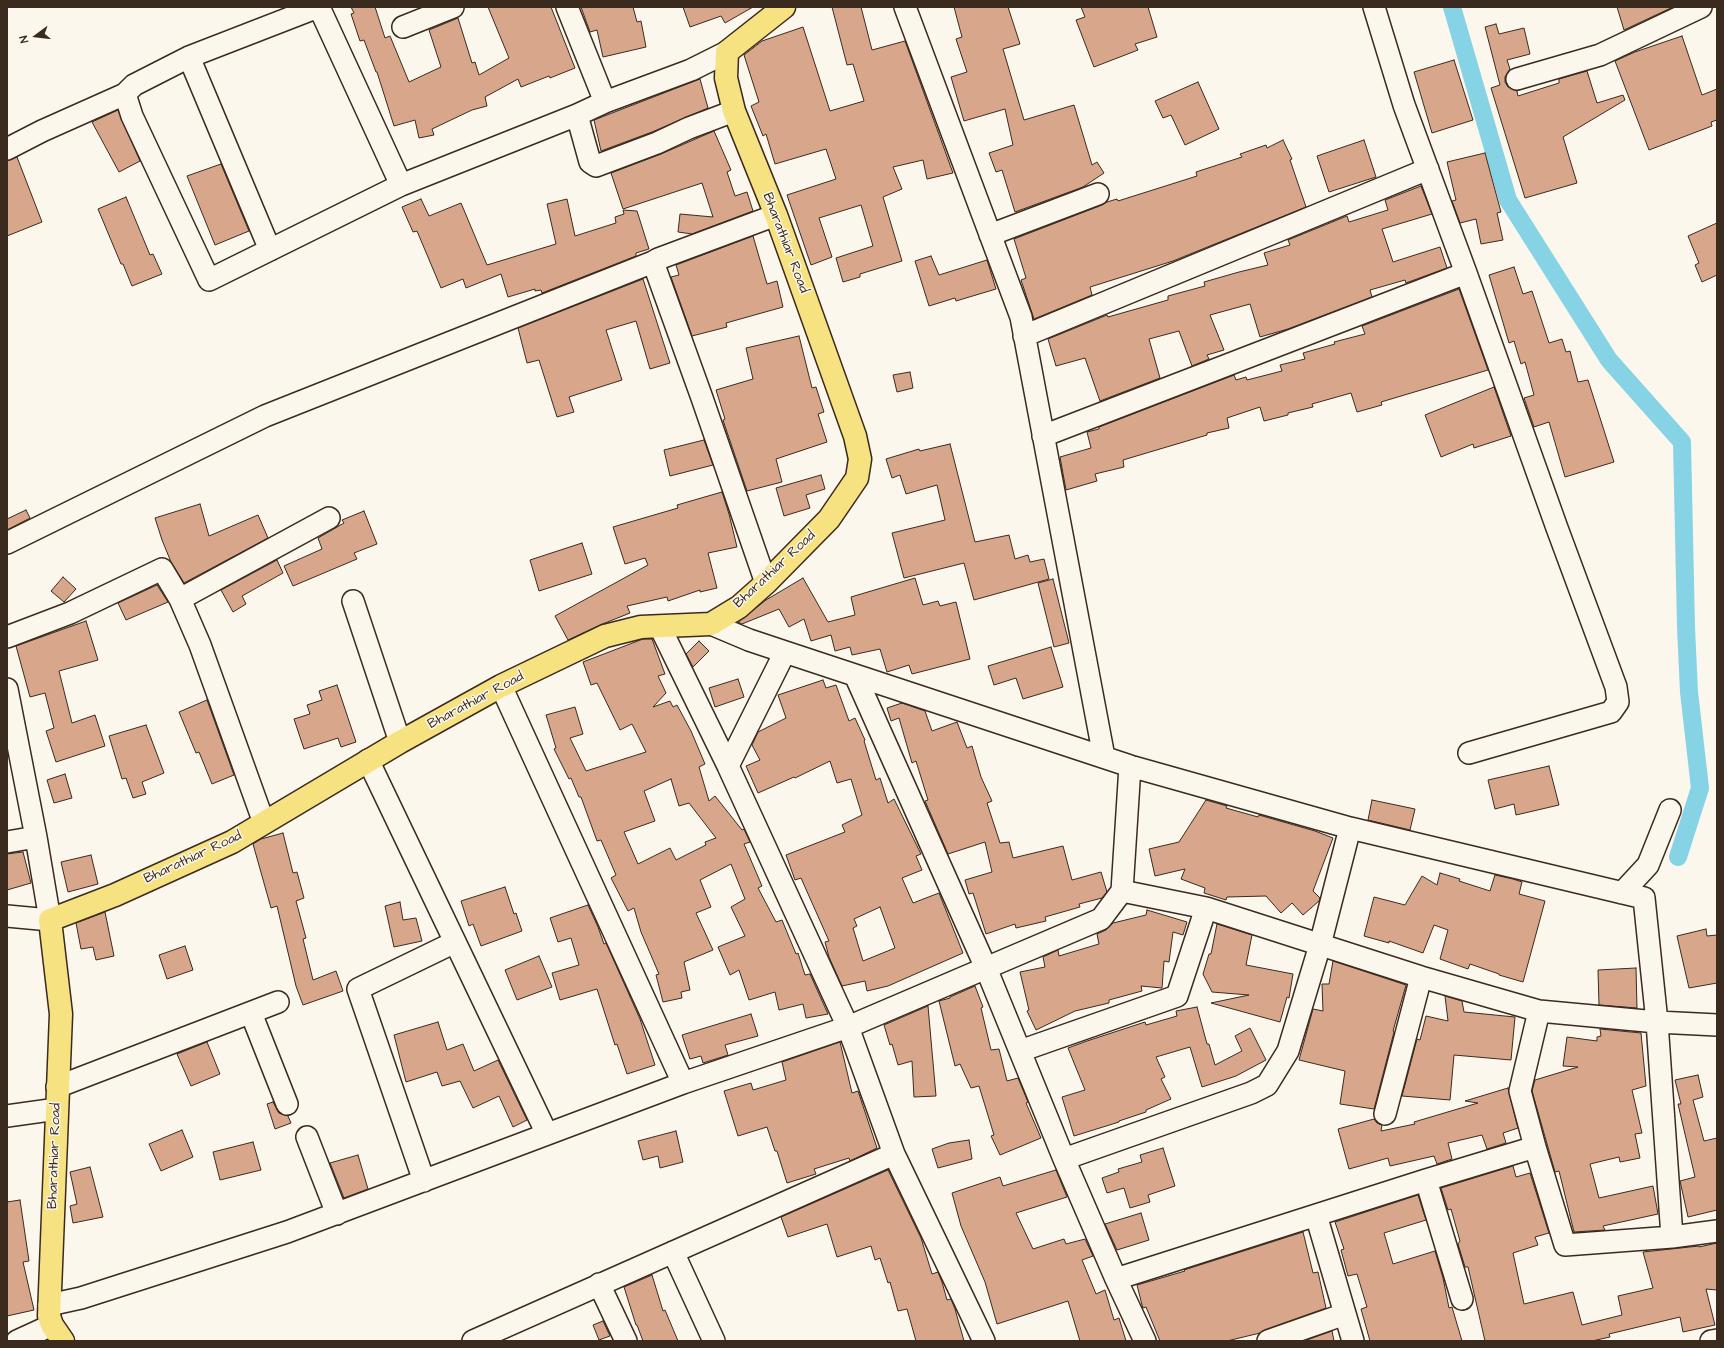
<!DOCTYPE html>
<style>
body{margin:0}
#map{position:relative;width:1724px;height:1348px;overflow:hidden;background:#fbf7ec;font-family:"Architects Daughter",sans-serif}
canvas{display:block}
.frame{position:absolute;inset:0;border:8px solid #3b2a1e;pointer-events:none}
.north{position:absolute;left:16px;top:16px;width:40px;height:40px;-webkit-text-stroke:3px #fbf7ec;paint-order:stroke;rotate:255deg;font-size:11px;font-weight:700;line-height:16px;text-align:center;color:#3b2a1e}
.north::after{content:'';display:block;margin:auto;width:14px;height:18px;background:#3b2a1e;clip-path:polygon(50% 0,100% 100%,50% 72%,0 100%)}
</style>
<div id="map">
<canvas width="1724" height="1348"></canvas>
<div class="frame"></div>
<div class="north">N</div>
</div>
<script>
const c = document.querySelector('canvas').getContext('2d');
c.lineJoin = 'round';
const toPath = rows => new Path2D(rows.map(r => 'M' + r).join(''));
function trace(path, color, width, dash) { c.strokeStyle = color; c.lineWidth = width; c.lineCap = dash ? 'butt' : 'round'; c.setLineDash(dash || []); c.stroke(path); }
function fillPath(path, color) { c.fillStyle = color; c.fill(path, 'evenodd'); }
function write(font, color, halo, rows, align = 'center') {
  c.font = font + ' "Architects Daughter",sans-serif'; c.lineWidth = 3; c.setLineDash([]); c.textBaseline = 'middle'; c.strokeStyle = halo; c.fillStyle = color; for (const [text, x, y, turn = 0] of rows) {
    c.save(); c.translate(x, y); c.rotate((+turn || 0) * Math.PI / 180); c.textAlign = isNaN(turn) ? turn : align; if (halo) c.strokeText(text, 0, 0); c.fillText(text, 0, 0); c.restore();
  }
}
const canal = toPath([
 [1452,7,1508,200,1609,360,1682,442,1686,627,1689,692,1700,788,1678,857]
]);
const building = toPath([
 [351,7,375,7,385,38,390,36,409,82,441,67,429,30,458,18,472,63,475,62,479,75,509,58,488,7,551,7,575,68,550,78,549,76,521,87,518,79,485,97,487,106,472,110,432,129,434,135,419,138,415,120,394,126,377,72,376,72,364,40,360,41,351,14,354,13,351,7],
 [581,7,633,7,637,22,641,21,646,47,603,57,597,30,590,32,581,7],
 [683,7,753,7,725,23,721,16,690,27,683,7],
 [832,7,861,7,872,50,905,41,953,173,927,179,923,160,893,167,902,189,883,197,902,261,860,274,860,277,843,282,836,258,873,246,861,205,819,218,832,257,811,265,787,195,836,179,826,149,775,164,766,134,763,136,751,106,759,102,744,55,762,41,803,27,830,111,864,101,853,64,847,65,832,7],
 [954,7,1008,7,1020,44,1003,49,1024,120,1074,105,1092,165,1097,162,1104,173,1083,187,1015,212,1002,170,996,172,989,153,1013,145,1005,109,964,121,951,77,967,72,956,39,962,37,954,7],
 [1081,7,1148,7,1157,37,1135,44,1138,50,1094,67,1076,20,1085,17,1081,7],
 [1617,7,1673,7,1624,30,1617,7],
 [1496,24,1499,34,1524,28,1530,54,1507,60,1510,69,1505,77,1505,82,1508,87,1517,91,1518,96,1559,83,1559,79,1587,71,1597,103,1623,95,1625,100,1563,137,1577,183,1525,198,1491,88,1500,85,1485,27,1496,24],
 [1682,36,1702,95,1717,89,1717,120,1711,122,1712,126,1649,150,1615,61,1635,52,1682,36],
 [1454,60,1473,120,1432,133,1414,72,1454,60],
 [700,79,708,108,652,132,601,151,594,120,700,79],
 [1198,82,1219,129,1185,145,1171,115,1163,118,1155,101,1198,82],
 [118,110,140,161,119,172,92,122,118,110],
 [714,131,731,170,727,172,735,196,747,192,753,211,692,234,678,232,680,214,713,217,702,183,623,209,611,173,661,154,714,131],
 [1283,140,1292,159,1290,160,1306,207,1173,261,1090,287,1092,295,1034,319,1021,280,1026,278,1014,239,1102,205,1107,202,1117,199,1118,201,1197,176,1196,172,1242,157,1240,154,1266,145,1267,148,1283,140],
 [1364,140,1376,177,1329,192,1317,156,1364,140],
 [1485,153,1501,212,1497,213,1503,240,1481,244,1476,219,1460,223,1452,201,1456,200,1447,162,1485,153],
 [17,157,42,222,7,236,7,161,17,157],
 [221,164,249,231,215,245,187,176,221,164],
 [1421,186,1432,214,1382,229,1393,262,1440,247,1447,268,1406,283,1405,280,1370,290,1372,297,1288,329,1260,337,1250,304,1210,315,1224,350,1207,355,1209,359,1192,366,1179,331,1149,339,1160,378,1100,401,1085,358,1056,366,1048,339,1107,315,1108,317,1168,300,1168,296,1205,286,1204,282,1239,272,1268,265,1264,253,1290,245,1288,240,1347,216,1349,222,1388,210,1385,200,1421,186],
 [126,197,150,255,153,254,162,274,132,286,123,264,121,264,98,209,126,197],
 [421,199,429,216,461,203,487,265,556,244,547,204,567,199,575,236,616,223,615,217,624,214,623,210,637,211,649,249,636,253,636,256,542,293,541,290,535,291,535,289,508,297,501,274,466,288,463,279,441,288,417,231,413,232,402,207,421,199],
 [1717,223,1717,275,1702,282,1695,265,1699,263,1688,236,1717,223],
 [753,236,767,284,777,281,783,307,726,323,727,327,692,336,671,277,679,275,676,265,753,236],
 [931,256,939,275,987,260,996,289,956,301,955,298,929,306,915,261,931,256],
 [1514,267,1523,294,1532,291,1549,343,1562,339,1566,352,1570,351,1578,382,1588,380,1614,462,1565,477,1549,422,1534,427,1524,398,1534,395,1525,362,1521,364,1514,341,1509,343,1489,275,1514,267],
 [643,279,670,363,650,369,636,321,606,330,622,380,569,397,574,412,557,417,539,360,527,363,518,328,643,279],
 [1459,289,1488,370,1381,402,1382,405,1357,412,1351,393,1312,404,1313,407,1288,413,1288,415,1264,421,1260,407,1227,418,1229,428,1207,433,1207,435,1123,460,1124,467,1095,474,1097,481,1066,490,1060,457,1091,448,1087,432,1099,429,1099,427,1234,375,1236,380,1246,377,1247,380,1282,371,1280,365,1305,359,1303,353,1335,344,1334,342,1365,334,1362,326,1459,289],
 [799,336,812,388,816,387,824,412,818,414,827,442,776,459,782,482,747,491,727,432,723,420,725,419,716,390,753,379,746,348,799,336],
 [910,372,913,388,897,392,893,375,910,372],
 [1494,387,1511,436,1474,448,1473,444,1441,457,1425,415,1494,387],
 [704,440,713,465,670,476,664,450,704,440],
 [950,444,975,542,1009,535,1015,559,1028,555,1030,562,1044,559,1049,579,974,600,964,563,904,578,892,533,945,520,937,485,906,494,900,475,892,478,886,459,919,449,920,451,950,444],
 [821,475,825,489,806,495,810,508,784,516,776,488,821,475],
 [722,492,729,514,737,547,708,553,717,588,700,592,700,590,668,601,667,597,627,606,630,613,600,625,568,640,555,616,648,565,645,558,625,564,613,527,678,508,677,505,722,492],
 [200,504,209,536,258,515,268,538,184,583,171,562,162,540,155,518,200,504],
 [26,510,30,518,7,530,7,519,26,510],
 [364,511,377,544,354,553,357,559,293,586,284,566,322,549,318,538,344,523,342,520,364,511],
 [582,543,592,574,539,591,530,560,582,543],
 [277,560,283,573,242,596,246,604,233,612,221,590,277,560],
 [63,577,76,589,64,602,51,591,63,577],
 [803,578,828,622,855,615,851,597,915,578,923,605,938,601,940,606,956,602,970,659,912,674,909,665,887,672,880,649,852,655,850,647,835,651,831,635,811,641,804,619,789,627,779,609,742,624,738,622,766,600,803,578],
 [1053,579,1069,643,1054,647,1038,583,1053,579],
 [157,585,168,602,126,620,118,603,157,585],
 [86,621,98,660,59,671,72,723,95,715,105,746,56,762,46,731,54,728,45,693,30,697,16,646,86,621],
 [643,639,652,639,665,674,658,676,666,693,653,707,670,701,673,707,677,705,691,731,705,764,699,767,709,801,715,796,742,830,744,829,750,842,744,844,762,886,758,888,776,922,782,920,796,954,798,953,805,975,810,974,828,1014,806,1018,803,1004,779,1010,775,992,749,1000,739,970,730,975,718,947,745,936,731,907,745,899,731,864,700,880,711,907,696,913,713,950,684,962,690,990,681,992,682,998,663,1002,656,975,659,974,641,932,634,908,628,911,611,878,616,875,601,840,597,841,581,797,579,797,571,778,569,779,554,749,556,748,546,715,575,707,583,734,570,738,586,771,646,752,632,724,620,730,597,683,591,685,583,662,643,639],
 [671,779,679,806,689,803,716,838,705,842,706,845,676,860,670,848,638,864,624,832,655,821,644,791,671,779],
 [699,641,709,651,693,667,686,654,699,641],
 [1051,647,1063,687,1023,699,1016,678,994,685,988,666,1051,647],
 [738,679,744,697,715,707,709,688,738,679],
 [823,680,826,688,836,685,849,721,855,718,865,740,864,741,876,780,880,778,888,803,894,799,921,854,916,856,922,870,902,878,913,903,939,893,963,953,888,986,867,991,865,981,842,986,829,957,825,942,829,941,801,878,795,880,786,855,845,832,842,825,862,815,851,779,837,783,830,761,795,778,794,777,758,793,746,766,760,760,752,745,758,732,786,718,778,695,823,680],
 [880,907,895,948,863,961,853,928,857,926,854,919,880,907],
 [337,685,356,742,341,747,338,738,304,749,294,719,310,714,307,705,322,700,319,691,337,685],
 [207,700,234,775,212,784,199,752,196,753,179,712,207,700],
 [902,703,925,711,932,731,957,722,967,748,972,746,981,777,992,801,987,803,1000,843,1009,842,1013,858,1063,846,1072,880,1101,872,1107,892,1102,898,1079,904,1080,907,1045,917,1046,921,1016,928,1015,924,986,934,973,893,969,894,965,880,992,872,985,842,948,854,925,801,928,800,916,761,912,763,899,718,891,721,887,708,902,703],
 [146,725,164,773,142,782,146,794,133,798,126,778,122,779,109,736,146,725],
 [1549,766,1559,805,1516,815,1514,804,1495,809,1488,780,1549,766],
 [65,774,72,798,54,803,47,780,65,774],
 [1206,800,1227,806,1226,808,1258,817,1259,815,1315,831,1333,838,1313,891,1320,898,1319,901,1303,915,1292,903,1281,913,1266,896,1227,897,1226,900,1204,893,1205,888,1181,879,1185,869,1155,876,1149,849,1179,842,1206,800],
 [1372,800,1415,809,1410,830,1368,820,1372,800],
 [283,833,293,873,297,872,304,898,296,901,306,938,303,939,313,980,336,971,343,991,303,1005,296,986,277,906,271,908,253,844,261,839,283,833],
 [23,852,31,883,7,890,7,854,23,852],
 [91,855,98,884,68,892,61,862,91,855],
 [1440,873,1460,879,1459,881,1490,891,1495,875,1513,879,1522,882,1519,894,1545,901,1523,982,1499,975,1499,974,1470,964,1468,969,1440,959,1448,930,1434,925,1423,953,1389,941,1389,943,1364,936,1374,897,1405,905,1422,876,1437,885,1440,873],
 [505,887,514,914,516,913,522,931,481,946,473,924,469,926,461,901,505,887],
 [400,902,403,920,416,918,422,941,394,947,385,906,400,902],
 [588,905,598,927,604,944,606,943,640,1019,655,1065,627,1074,617,1044,615,1045,597,989,560,1000,552,973,579,965,571,938,558,942,550,918,588,905],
 [1147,910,1187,922,1183,935,1173,932,1169,962,1164,961,1162,988,1141,986,1142,991,1109,1000,1109,1003,1075,1011,1036,1030,1027,1011,1029,1010,1020,972,1045,967,1043,957,1058,950,1059,956,1099,944,1097,934,1106,930,1113,923,1146,915,1147,910],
 [105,912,114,956,96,960,93,947,81,949,76,923,105,912],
 [1217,924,1252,935,1246,965,1293,974,1289,998,1287,997,1280,1022,1211,1003,1249,995,1212,992,1203,974,1209,954,1211,954,1217,924],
 [1706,929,1707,936,1717,935,1717,983,1689,988,1677,936,1706,929],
 [185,946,193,970,167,979,159,955,185,946],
 [539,956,552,987,517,1000,505,970,539,956],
 [1333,961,1406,985,1393,1031,1394,1032,1374,1109,1340,1104,1345,1071,1299,1060,1313,1009,1323,1011,1322,984,1329,984,1333,961],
 [1636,968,1637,1008,1599,1005,1598,970,1636,968],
 [975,986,983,1007,981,1008,991,1050,999,1049,1007,1081,1018,1078,1028,1102,1026,1103,1041,1138,1000,1155,991,1136,994,1135,979,1086,971,1088,960,1064,955,1066,939,1001,950,998,950,997,975,986],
 [1445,996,1462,1001,1464,1012,1515,1017,1511,1060,1454,1055,1450,1100,1402,1096,1417,1039,1420,1040,1426,1016,1448,1021,1445,996],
 [928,1006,936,1096,914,1097,912,1061,898,1065,892,1044,890,1045,884,1025,928,1006],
 [1197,1007,1207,1044,1209,1044,1215,1065,1242,1051,1235,1036,1250,1028,1266,1060,1236,1076,1202,1087,1190,1047,1156,1057,1165,1077,1161,1079,1171,1099,1146,1110,1146,1112,1119,1121,1119,1122,1074,1136,1062,1097,1085,1090,1068,1048,1087,1041,1145,1022,1146,1025,1177,1016,1176,1011,1197,1007],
 [751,1014,758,1036,725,1045,728,1055,722,1057,703,1063,701,1056,690,1059,682,1035,751,1014],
 [438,1022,447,1050,463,1044,474,1071,498,1060,527,1120,513,1127,499,1096,473,1108,460,1081,442,1086,437,1072,406,1082,394,1035,438,1022],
 [1600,1029,1641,1033,1646,1086,1632,1090,1642,1133,1635,1134,1640,1158,1620,1162,1619,1157,1590,1164,1599,1198,1653,1186,1658,1214,1603,1226,1605,1230,1574,1232,1559,1171,1555,1172,1532,1091,1535,1080,1578,1067,1563,1066,1567,1037,1597,1041,1597,1037,1601,1036,1600,1029],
 [207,1042,220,1074,191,1086,177,1054,207,1042],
 [840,1042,852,1093,858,1091,877,1148,850,1161,849,1158,814,1169,816,1174,787,1183,777,1151,775,1151,767,1127,738,1136,724,1091,751,1083,753,1090,786,1080,782,1062,840,1042],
 [1698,1075,1703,1097,1693,1100,1704,1141,1717,1138,1717,1210,1688,1217,1680,1181,1695,1177,1678,1104,1681,1104,1675,1080,1698,1075],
 [1508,1088,1518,1128,1503,1133,1506,1143,1487,1149,1482,1135,1448,1143,1452,1159,1437,1164,1434,1156,1390,1166,1388,1158,1349,1169,1338,1129,1374,1119,1377,1123,1382,1125,1381,1131,1415,1124,1414,1122,1478,1103,1465,1101,1508,1088],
 [273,1102,279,1113,288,1116,291,1123,275,1129,267,1104,273,1102],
 [182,1130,193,1157,161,1171,149,1144,182,1130],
 [676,1131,683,1162,660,1168,658,1156,643,1160,638,1141,676,1131],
 [969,1140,972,1159,938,1168,932,1149,949,1143,969,1140],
 [253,1142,261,1170,220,1180,213,1152,253,1142],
 [1163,1148,1175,1186,1148,1195,1150,1202,1130,1208,1124,1188,1107,1193,1102,1178,1119,1172,1118,1169,1142,1162,1140,1155,1163,1148],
 [358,1155,368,1189,344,1198,330,1163,358,1155],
 [1513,1166,1516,1177,1530,1173,1549,1233,1535,1237,1538,1245,1513,1253,1524,1304,1573,1292,1582,1325,1622,1315,1618,1296,1653,1288,1643,1252,1699,1246,1699,1247,1717,1243,1717,1290,1706,1289,1715,1325,1683,1332,1680,1317,1609,1334,1610,1337,1592,1341,1485,1341,1468,1267,1465,1267,1458,1244,1460,1241,1451,1209,1448,1210,1441,1188,1513,1166],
 [90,1167,103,1217,73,1223,70,1206,77,1204,70,1172,90,1167],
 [888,1170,921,1238,932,1274,938,1272,942,1282,947,1300,951,1299,955,1309,964,1341,916,1341,907,1309,898,1311,890,1282,888,1283,880,1258,875,1260,871,1246,837,1257,827,1224,788,1237,781,1217,888,1170],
 [1056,1170,1067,1197,1016,1213,1033,1249,1064,1239,1066,1244,1085,1239,1093,1256,1082,1260,1096,1294,1105,1290,1114,1320,1119,1318,1126,1341,1080,1341,1068,1301,997,1324,985,1282,961,1226,952,1193,1000,1177,1003,1186,1056,1170],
 [1418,1195,1426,1220,1384,1233,1393,1264,1435,1251,1443,1278,1449,1308,1452,1307,1462,1341,1370,1341,1361,1309,1367,1307,1357,1274,1348,1276,1341,1250,1344,1249,1335,1222,1418,1195],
 [20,1200,29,1261,23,1262,34,1310,7,1316,7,1202,20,1200],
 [1141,1213,1149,1240,1117,1250,1105,1224,1141,1213],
 [1303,1232,1313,1273,1318,1272,1326,1308,1264,1330,1260,1333,1227,1341,1160,1341,1146,1307,1143,1308,1142,1305,1137,1285,1185,1271,1184,1270,1303,1232],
 [652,1275,663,1311,665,1310,678,1341,643,1341,637,1325,636,1325,624,1287,652,1275],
 [603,1321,610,1336,599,1340,593,1325,603,1321],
 [1332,1331,1334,1341,1304,1341,1332,1331]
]);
const minor = toPath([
 [319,7,401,185],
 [567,7,605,102],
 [905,7,1021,317,1104,757],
 [1374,7,1404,105,1466,273,1557,528,1616,687,1618,702,1611,712,1469,753],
 [403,27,453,7],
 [189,57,270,250],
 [1517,79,1600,55,1701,7],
 [125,94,132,116,209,280,401,185,577,115,605,102,691,70,727,52],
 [577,115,590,162,596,166,657,143,689,128,734,111],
 [7,149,42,131,125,94,134,85,189,57,318,7],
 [990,235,1098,194],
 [653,262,702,398,766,583],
 [1024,336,1428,169],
 [1043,436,1466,273],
 [7,543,265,416,653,262,658,259,776,215],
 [353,601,400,742],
 [711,624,749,640,785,652,1130,766,1350,828,1644,898,1657,1022,1672,1237,1717,1231],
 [660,627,728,766,848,1027,894,1154],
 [7,637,70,613,162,569,180,599],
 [501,686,683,1083,848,1027,986,968,855,675],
 [7,689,36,837,50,920,7,916],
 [368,760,547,1134],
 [728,766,785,652],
 [1130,766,1122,891,1206,908,1421,977,1539,1011,1657,1022,1717,1025],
 [264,823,200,645,180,599,329,518],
 [7,842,36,837],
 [1622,893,1648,865,1670,810],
 [251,1013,287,1104],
 [1020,1051,1177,996,1206,908],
 [57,1087,278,1002],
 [1385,1114,1421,977],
 [7,1116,57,1109],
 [307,1137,337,1214],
 [1535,1147,1565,1245,1672,1237],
 [1064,1159,1251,1093,1267,1085,1288,1051,1320,945,1350,828],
 [1426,1180,1462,1299],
 [424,1181,358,989,455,942],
 [1316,1215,1353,1341],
 [673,1252,714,1341],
 [1116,1279,1064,1159,986,968,1101,919,1122,891],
 [599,1284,626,1341],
 [49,1305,81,1298,287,1232,683,1083],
 [17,1341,52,1325],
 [473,1341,894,1154,984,1341],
 [1145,1341,1116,1279,1426,1180,1535,1147,1520,1091,1539,1011],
 [1268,1341,1345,1314],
 [1711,1341,1717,1340]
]);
const major = toPath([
 [63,1341,52,1325,49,1316,61,1014,50,920,115,895,232,842,400,742,501,686,605,636,641,627,711,624,739,607,766,583,829,519,857,478,860,459,855,436,776,215,734,111,726,78,727,52,784,7]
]);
const streetNames = [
 ["Bharathiar Road",785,243,69],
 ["Bharathiar Road",775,570,-43],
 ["Bharathiar Road",476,701,-28],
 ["Bharathiar Road",193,858,-25],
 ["Bharathiar Road",55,1156,-88]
];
trace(canal, '#86d3e6', 18);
fillPath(building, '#d8a68a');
trace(building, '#3b2a1e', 1);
trace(minor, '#3b2a1e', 24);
trace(major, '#3b2a1e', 25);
trace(minor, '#fbf7ec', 21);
trace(major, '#f7e281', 22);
write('14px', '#3b2a1e', '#fbf7ec', streetNames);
</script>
